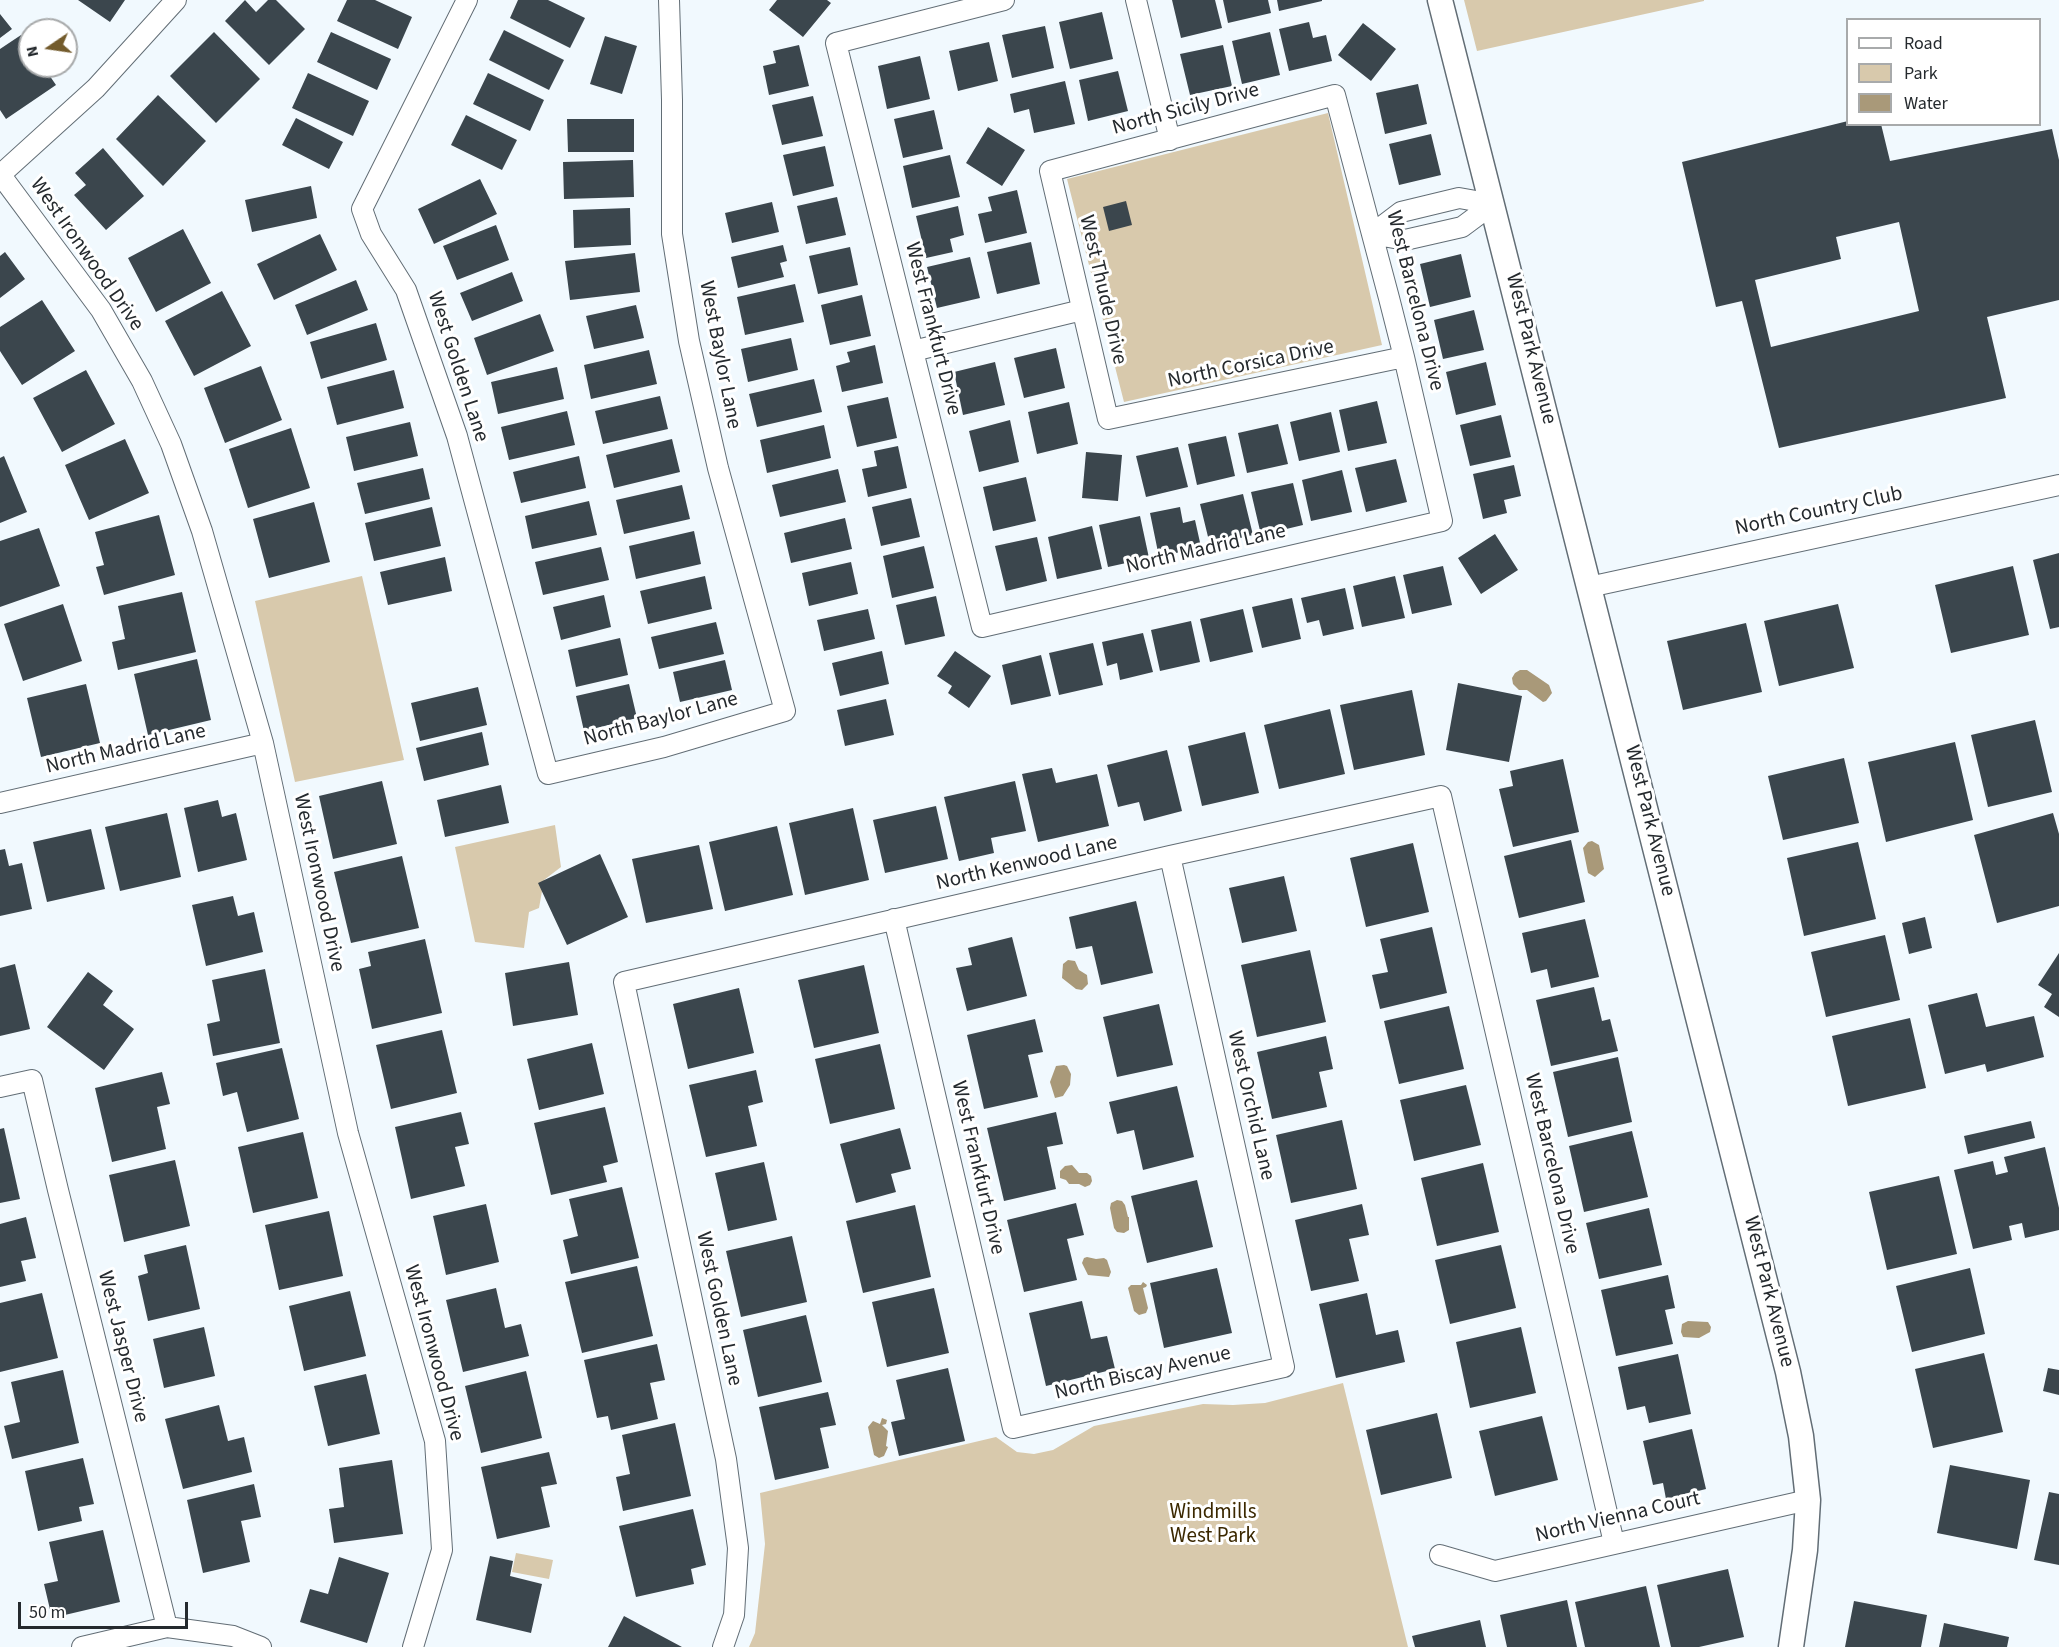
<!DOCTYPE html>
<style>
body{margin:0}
#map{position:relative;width:2059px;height:1647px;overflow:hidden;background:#f1f9fe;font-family:"Source Sans 3",sans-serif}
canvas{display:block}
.legend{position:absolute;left:1846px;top:18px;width:195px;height:108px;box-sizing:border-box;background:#fff;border:2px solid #a8aaab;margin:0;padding:8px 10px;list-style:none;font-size:18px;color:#252a2e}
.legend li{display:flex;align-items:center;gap:12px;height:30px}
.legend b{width:30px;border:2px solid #a8aaab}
.north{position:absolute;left:18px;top:18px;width:60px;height:60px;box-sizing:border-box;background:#fff;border:2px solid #a8aaab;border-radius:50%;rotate:257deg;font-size:16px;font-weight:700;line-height:24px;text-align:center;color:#252a2e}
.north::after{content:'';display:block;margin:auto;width:21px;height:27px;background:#735b2c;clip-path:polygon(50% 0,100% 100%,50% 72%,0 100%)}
.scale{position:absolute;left:18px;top:1602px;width:170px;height:27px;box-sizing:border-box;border:3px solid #252a2e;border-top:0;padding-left:8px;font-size:18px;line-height:21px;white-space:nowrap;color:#252a2e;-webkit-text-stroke:4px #fff;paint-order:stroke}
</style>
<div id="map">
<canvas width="2059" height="1647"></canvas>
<ul class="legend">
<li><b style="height:8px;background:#fff"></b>Road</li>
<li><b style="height:16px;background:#d8c9ac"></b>Park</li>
<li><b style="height:16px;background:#a99979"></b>Water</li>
</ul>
<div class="north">N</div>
<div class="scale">50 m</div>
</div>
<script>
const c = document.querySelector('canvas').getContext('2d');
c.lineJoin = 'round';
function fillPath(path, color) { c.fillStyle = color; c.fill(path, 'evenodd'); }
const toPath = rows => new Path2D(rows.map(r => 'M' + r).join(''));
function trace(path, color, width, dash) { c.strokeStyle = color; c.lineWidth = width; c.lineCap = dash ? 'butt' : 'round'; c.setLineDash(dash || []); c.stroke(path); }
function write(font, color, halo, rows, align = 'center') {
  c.font = font + ' "Source Sans 3",sans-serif'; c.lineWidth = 6; c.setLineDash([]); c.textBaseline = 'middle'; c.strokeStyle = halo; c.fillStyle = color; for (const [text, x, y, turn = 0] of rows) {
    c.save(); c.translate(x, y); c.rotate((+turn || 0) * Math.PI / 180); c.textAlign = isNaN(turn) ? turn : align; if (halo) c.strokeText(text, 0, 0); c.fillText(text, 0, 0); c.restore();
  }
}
const green = toPath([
 [1464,0,1704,0,1704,1,1477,51],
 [1328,113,1382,345,1124,402,1067,179],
 [362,576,404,760,295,782,255,601],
 [555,825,561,867,544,880,539,908,529,912,524,948,475,942,455,847],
 [1343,1383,1408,1647,749,1647,755,1633,765,1544,760,1493,996,1437,1017,1452,1034,1454,1053,1450,1094,1426,1203,1404,1233,1405,1265,1403],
 [516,1553,553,1560,549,1579,512,1572]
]);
const water = toPath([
 [1527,670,1549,685,1552,693,1546,701,1543,702,1527,690,1519,690,1513,684,1512,678,1515,673,1520,670],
 [1592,841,1599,845,1604,869,1595,877,1588,873,1583,848,1588,842],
 [1068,960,1075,961,1079,970,1087,975,1088,984,1082,990,1076,989,1062,978,1063,964],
 [1064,1065,1067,1066,1071,1074,1070,1085,1063,1096,1055,1098,1050,1082,1056,1066],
 [1072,1165,1079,1173,1087,1173,1091,1176,1092,1181,1090,1185,1085,1187,1079,1184,1069,1184,1066,1180,1060,1178,1060,1171,1065,1166],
 [1117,1200,1122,1201,1125,1205,1128,1217,1129,1217,1129,1230,1124,1233,1117,1232,1114,1228,1110,1208,1111,1203],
 [1087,1257,1096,1259,1104,1258,1107,1260,1111,1272,1109,1277,1088,1275,1082,1263,1084,1258],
 [1143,1282,1147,1285,1146,1287,1143,1288,1148,1308,1146,1313,1139,1315,1134,1311,1128,1288,1131,1285,1141,1285],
 [1688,1321,1708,1322,1711,1327,1710,1332,1699,1338,1683,1337,1681,1332,1682,1324],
 [882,1418,887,1420,886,1424,882,1425,888,1431,886,1446,888,1447,884,1456,879,1458,874,1455,868,1427,873,1421,880,1424]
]);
const building = toPath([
 [78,0,125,0,110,22],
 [245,0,256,12,268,0,276,0,305,29,269,65,225,21],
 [347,0,375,0,412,17,398,49,337,21],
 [518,0,548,0,585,18,570,48,510,18],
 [777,0,827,0,831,3,803,37,769,10],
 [1172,0,1215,0,1222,28,1181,38],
 [1223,0,1268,0,1271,13,1228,23],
 [1277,0,1322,0,1322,1,1279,11],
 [1102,12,1113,59,1070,69,1059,22],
 [0,14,12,29,0,38],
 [1309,22,1313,38,1326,35,1332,61,1289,71,1279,29],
 [1363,23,1396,49,1371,81,1338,55],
 [1045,26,1054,68,1012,78,1002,35],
 [504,30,564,60,549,90,489,60],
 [214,32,260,79,216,123,170,76],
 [331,32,391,59,377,90,317,62],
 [1270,32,1280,75,1242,84,1232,41],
 [21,35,30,48,30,66,43,66,56,85,6,119,0,110,0,49],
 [605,36,637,46,622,94,590,84],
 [989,42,998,81,958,91,949,51],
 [799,45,809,86,769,95,763,66,776,63,773,51],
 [1223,45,1232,86,1190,95,1180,54],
 [920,56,930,99,887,109,878,66],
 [1118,71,1128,111,1088,121,1079,80],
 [308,73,369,101,353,136,292,108],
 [488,73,544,100,530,131,473,104],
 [1065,81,1075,124,1034,133,1029,109,1014,113,1010,94],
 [1418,84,1427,124,1385,134,1376,93],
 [158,95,206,141,163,186,116,139],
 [813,96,823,136,782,145,772,105],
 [934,110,943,149,903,158,894,119],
 [466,115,517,140,502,170,451,145],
 [296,118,343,142,329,169,282,145],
 [567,119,634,119,634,152,568,152],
 [1848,121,1848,124,1881,124,1890,161,2052,129,2059,160,2059,300,1987,317,2006,398,1779,448,1742,301,1716,307,1682,162],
 [1899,222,1919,311,1771,347,1755,280,1841,259,1836,237],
 [988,127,1025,150,1002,186,966,163],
 [1431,134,1441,175,1399,185,1389,144],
 [825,146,834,186,793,196,783,155],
 [103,148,144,196,106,230,74,195,86,185,75,173],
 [950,155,960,197,912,208,903,166],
 [633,160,634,197,564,199,563,162],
 [480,179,497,214,434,244,418,209],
 [311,186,317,218,252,232,245,200],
 [1017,190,1027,233,985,243,978,214,992,211,988,197],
 [837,197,846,235,806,244,797,206],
 [1126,201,1132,225,1109,231,1103,207],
 [772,202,779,232,732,243,725,213],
 [958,206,964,235,950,239,953,252,926,258,916,216],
 [630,208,631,245,574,248,573,210],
 [496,225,509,260,457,280,443,246],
 [183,229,211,283,156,312,128,258],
 [320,234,337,270,274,300,257,264],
 [1031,242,1040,284,997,294,987,252],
 [783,245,787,261,780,263,784,277,738,288,731,257],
 [850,247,858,285,818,294,809,256],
 [5,252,25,279,0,298,0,256],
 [635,253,640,292,570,300,565,261],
 [1461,254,1471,297,1430,307,1420,264],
 [970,257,980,298,937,308,927,267],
 [512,272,523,301,472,321,460,293],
 [356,280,368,310,307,335,295,305],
 [795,284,804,322,745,335,737,297],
 [222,291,251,346,194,376,165,321],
 [862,295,871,336,830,345,821,305],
 [42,300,75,351,22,385,0,351,0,327],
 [636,305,644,338,594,349,586,316],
 [1474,310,1484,350,1443,359,1434,320],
 [540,314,554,351,487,375,474,338],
 [376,323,387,360,321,379,310,342],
 [791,338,798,370,748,382,741,349],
 [875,345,883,383,842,392,836,366,850,362,847,352],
 [1056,348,1065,388,1024,398,1014,358],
 [649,350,657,384,591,399,584,365],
 [995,362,1005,405,963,415,954,372],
 [1486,362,1496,405,1456,415,1446,372],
 [261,366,282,420,225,443,204,388],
 [557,367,564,399,498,414,491,382],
 [86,370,115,424,62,452,33,398],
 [394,370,404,408,337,425,327,387],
 [814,379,822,412,757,427,749,394],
 [660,396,668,429,603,444,595,411],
 [888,397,897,438,857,447,847,406],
 [1377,401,1387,443,1348,451,1339,410],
 [1069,402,1078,444,1037,454,1028,412],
 [567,411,575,445,509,460,501,427],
 [1331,412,1340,452,1299,461,1290,422],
 [1501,415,1511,457,1470,466,1460,425],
 [1010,420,1019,462,979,472,969,431],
 [410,422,418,456,354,471,346,437],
 [1278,424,1288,464,1247,473,1238,433],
 [824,425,831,458,767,473,760,440],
 [291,428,310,488,248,508,229,449],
 [1226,436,1235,476,1197,485,1188,444],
 [125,439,149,493,89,520,65,465],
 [672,439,680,472,614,488,606,455],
 [898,446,907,488,868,497,862,469,877,466,874,451],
 [1178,447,1188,487,1146,497,1136,456],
 [1086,452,1122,455,1118,501,1082,498],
 [4,456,27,512,0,523,0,458],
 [579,456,586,488,521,503,513,472],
 [1396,459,1407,502,1366,512,1355,468],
 [1514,465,1521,496,1504,500,1507,513,1483,519,1473,474],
 [423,468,430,499,365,514,357,483],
 [838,469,846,502,780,517,772,485],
 [1342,470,1352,512,1311,521,1302,480],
 [1026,477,1036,521,993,531,983,487],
 [1293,483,1303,525,1261,535,1251,492],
 [682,485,690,519,624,534,616,500],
 [1243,494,1253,535,1210,545,1200,504],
 [911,498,920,537,881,546,872,507],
 [589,501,597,535,532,549,525,516],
 [314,502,330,562,269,578,253,519],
 [432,507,441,546,374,561,365,523],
 [1180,507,1183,523,1195,520,1201,547,1159,557,1150,513],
 [159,515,175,575,104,595,96,567,104,565,95,532],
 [1140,516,1149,558,1108,567,1099,525],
 [845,518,852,549,791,563,784,533],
 [1092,526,1102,569,1057,579,1048,537],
 [39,528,60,586,0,607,0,541],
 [694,531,701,564,636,579,629,546],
 [1495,534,1518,570,1481,594,1458,558],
 [1037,537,1047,581,1006,591,995,546],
 [924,546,934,588,892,598,883,556],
 [601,547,609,580,543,595,535,562],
 [2059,553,2059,627,2050,629,2033,560],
 [445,557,452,591,388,605,380,572],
 [851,562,858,594,809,606,802,573],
 [1443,566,1452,605,1412,614,1403,575],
 [2013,566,2029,635,1951,653,1935,585],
 [705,576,712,609,648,624,640,591],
 [1395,576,1405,618,1362,627,1353,586],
 [1345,588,1354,629,1323,636,1319,620,1307,623,1301,598],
 [182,592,196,652,118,670,112,642,125,639,118,606],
 [604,595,611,627,561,640,553,607],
 [936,596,945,636,905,645,896,605],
 [1292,598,1301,639,1262,648,1252,607],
 [63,604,82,661,23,681,4,624],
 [1838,604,1854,668,1779,686,1764,621],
 [868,609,875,639,824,651,817,620],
 [1243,609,1253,652,1210,662,1200,619],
 [1191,621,1200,662,1160,671,1151,630],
 [716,622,724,654,659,669,651,637],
 [1746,623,1762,692,1683,710,1667,641],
 [1143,633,1153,672,1120,680,1117,663,1107,666,1102,642],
 [620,638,628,675,576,687,568,650],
 [1093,643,1103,685,1059,695,1049,653],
 [882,651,889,684,840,696,832,663],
 [955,651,991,676,969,708,948,693,952,686,937,676],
 [1041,655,1051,696,1011,705,1002,665],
 [197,659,211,720,148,735,134,674],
 [725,660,732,690,680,702,673,672],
 [1458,683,1522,696,1509,762,1446,750],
 [86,684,100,743,41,757,27,698],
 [629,684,637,718,584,731,576,696],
 [478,687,487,725,420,741,411,703],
 [1412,690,1425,755,1354,770,1340,705],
 [886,699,894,735,845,746,837,710],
 [1330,709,1345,774,1279,789,1264,725],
 [2035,720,2052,792,1988,807,1971,735],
 [482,732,489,765,424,781,416,748],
 [1245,732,1259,793,1202,806,1188,746],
 [1955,742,1973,820,1886,842,1868,762],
 [1167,750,1182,811,1144,821,1139,802,1118,807,1107,765],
 [1844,758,1859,823,1783,840,1768,776],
 [1563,759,1579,832,1513,847,1499,789,1513,786,1510,771],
 [1052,768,1056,783,1097,774,1109,826,1038,842,1022,774],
 [382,781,397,844,333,859,319,796],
 [1015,781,1026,831,991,838,994,853,959,861,944,797],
 [501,785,509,823,445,837,437,800],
 [218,800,222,817,236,813,247,860,198,872,184,808],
 [936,806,948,859,885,873,873,820],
 [853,808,869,880,805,895,789,823],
 [167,813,181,877,120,891,105,827],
 [2053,813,2059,834,2059,906,1997,923,1974,835],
 [777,826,793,895,725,911,709,842],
 [91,829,105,889,47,902,33,842],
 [1571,840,1585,902,1519,918,1504,856],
 [1858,842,1876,919,1804,936,1787,858],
 [1413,843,1429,912,1366,927,1350,858],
 [699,845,713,909,646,923,632,859],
 [5,849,9,866,22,863,32,909,0,916,0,850],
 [600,854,628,917,567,945,538,883],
 [402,856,419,928,351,943,334,872],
 [1284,876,1297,931,1242,943,1229,888],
 [233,896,238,916,254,912,263,952,206,966,192,905],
 [1136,901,1153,973,1101,985,1092,946,1076,949,1069,917],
 [1925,917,1932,948,1909,954,1902,923],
 [1585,919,1599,977,1551,988,1547,969,1531,973,1522,933],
 [1432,927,1447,993,1380,1009,1372,975,1388,972,1380,939],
 [1885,935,1900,1000,1826,1017,1811,952],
 [1012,937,1027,996,967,1011,956,968,972,965,968,948],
 [425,939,442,1013,372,1029,359,969,371,966,368,952],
 [1310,950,1326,1022,1257,1037,1241,965],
 [2059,953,2059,1017,2044,1007,2052,994,2038,985],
 [569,962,578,1015,513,1026,505,973],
 [15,964,30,1029,0,1036,0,968],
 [864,965,879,1033,814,1048,798,980],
 [265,969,280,1043,213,1056,207,1024,220,1021,212,980],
 [88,972,113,991,103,1005,134,1029,104,1070,47,1027],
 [1594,987,1602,1021,1610,1019,1618,1051,1551,1066,1536,1000],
 [739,988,754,1053,688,1069,673,1004],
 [1977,993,1986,1027,2034,1016,2044,1057,1987,1072,1985,1064,1945,1074,1928,1005],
 [1159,1004,1173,1065,1117,1077,1103,1017],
 [1449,1006,1464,1069,1399,1084,1384,1021],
 [1910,1018,1926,1088,1848,1106,1832,1036],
 [1035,1019,1043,1052,1028,1055,1038,1097,984,1109,967,1035],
 [442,1030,457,1093,391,1109,376,1045],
 [1326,1036,1333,1069,1319,1072,1327,1107,1272,1119,1257,1052],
 [592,1043,604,1094,539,1110,527,1059],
 [880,1044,895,1109,830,1124,815,1059],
 [282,1048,299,1119,247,1132,237,1092,223,1096,216,1063],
 [1618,1057,1632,1122,1568,1137,1553,1072],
 [756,1070,763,1102,748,1106,757,1146,706,1157,689,1085],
 [162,1072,170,1104,157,1107,166,1149,112,1162,95,1088],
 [1466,1085,1481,1145,1414,1161,1400,1100],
 [1177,1086,1194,1157,1143,1170,1134,1130,1117,1134,1109,1102],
 [605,1107,618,1162,603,1166,607,1182,551,1195,534,1123],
 [461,1112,469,1144,455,1147,465,1186,411,1199,395,1127],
 [1056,1112,1063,1144,1047,1147,1056,1189,1004,1201,987,1128],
 [1342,1120,1357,1189,1291,1203,1276,1135],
 [2031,1121,2035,1138,1968,1154,1964,1136],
 [4,1128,20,1199,0,1203,0,1129],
 [900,1128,911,1169,891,1174,896,1192,856,1203,840,1144],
 [1632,1131,1648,1197,1584,1212,1569,1146],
 [303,1132,318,1198,253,1213,238,1147],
 [2045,1147,2059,1208,2059,1230,2025,1238,2022,1223,2009,1226,2012,1240,1973,1249,1954,1170,1993,1161,1996,1175,2008,1172,2004,1157],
 [175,1160,190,1226,124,1242,109,1175],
 [764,1162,777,1220,728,1231,715,1173],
 [1483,1163,1499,1232,1437,1246,1421,1178],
 [1939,1176,1957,1254,1887,1270,1869,1192],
 [1197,1180,1213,1247,1147,1263,1131,1196],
 [622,1187,639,1258,571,1274,563,1240,578,1236,569,1199],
 [1076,1203,1084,1235,1067,1239,1077,1280,1024,1292,1007,1220],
 [486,1204,499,1262,446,1275,433,1216],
 [1362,1204,1369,1235,1349,1239,1359,1281,1311,1291,1295,1220],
 [915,1205,931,1277,863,1293,846,1221],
 [1649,1208,1662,1265,1599,1279,1586,1223],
 [329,1211,343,1276,279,1290,265,1225],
 [26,1217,36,1258,21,1261,26,1281,0,1287,0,1224],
 [792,1236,807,1302,741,1317,726,1251],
 [186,1245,200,1309,148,1321,138,1276,148,1273,144,1255],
 [1501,1245,1516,1308,1450,1324,1435,1260],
 [637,1266,653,1336,582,1353,565,1282],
 [1217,1268,1232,1333,1164,1348,1150,1283],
 [1970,1268,1985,1334,1912,1352,1896,1286],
 [1668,1275,1675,1308,1665,1310,1673,1344,1616,1356,1601,1290],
 [496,1288,505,1328,521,1324,529,1356,463,1372,446,1300],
 [934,1288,949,1353,887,1367,872,1302],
 [350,1291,366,1356,304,1371,289,1306],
 [42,1293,58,1358,0,1372,0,1303],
 [1367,1293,1376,1335,1398,1330,1405,1362,1336,1378,1319,1304],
 [1082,1301,1091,1339,1107,1336,1115,1369,1046,1386,1029,1313],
 [806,1315,822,1382,758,1397,743,1330],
 [204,1327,215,1376,164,1388,153,1339],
 [1521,1327,1536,1393,1470,1408,1456,1342],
 [657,1344,665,1380,650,1383,658,1419,611,1430,608,1416,597,1418,584,1360],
 [1984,1353,2003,1432,1933,1448,1915,1369],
 [1678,1354,1691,1414,1649,1423,1645,1406,1627,1410,1618,1367],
 [948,1368,965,1441,899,1456,891,1422,905,1419,896,1380],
 [2048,1368,2059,1370,2059,1395,2043,1391],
 [63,1370,79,1443,12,1459,4,1426,20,1422,11,1382],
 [526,1371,542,1438,481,1453,465,1386],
 [366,1374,380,1434,328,1446,314,1386],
 [828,1392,836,1425,820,1428,829,1468,775,1480,759,1407],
 [219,1405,228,1441,244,1437,252,1472,183,1489,165,1419],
 [1437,1413,1452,1478,1381,1495,1366,1430],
 [1542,1416,1558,1480,1495,1496,1479,1431],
 [675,1423,691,1496,623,1511,616,1477,630,1474,622,1435],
 [1692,1429,1706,1489,1666,1499,1663,1483,1653,1485,1643,1441],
 [549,1452,557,1484,541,1487,550,1527,497,1539,481,1467],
 [83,1458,94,1504,79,1507,82,1521,38,1531,25,1471],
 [392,1460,403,1534,334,1543,329,1509,344,1507,339,1468],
 [1950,1465,2030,1480,2017,1549,1937,1533],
 [254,1484,261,1517,241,1521,250,1562,203,1573,187,1500],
 [2049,1492,2059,1494,2059,1565,2034,1560],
 [693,1509,706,1565,691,1569,694,1584,636,1597,619,1526],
 [103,1530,120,1602,52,1618,44,1584,58,1581,49,1542],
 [490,1556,513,1561,510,1576,542,1584,531,1633,476,1620],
 [339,1557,389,1573,367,1643,300,1622,310,1589,328,1594],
 [1728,1569,1744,1637,1699,1647,1671,1647,1657,1585],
 [1646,1586,1660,1647,1585,1647,1575,1602],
 [1567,1600,1577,1647,1507,1647,1500,1615],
 [1854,1601,1927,1615,1921,1647,1845,1647],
 [624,1616,682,1647,608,1647],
 [1480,1620,1486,1647,1415,1647,1412,1636],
 [1944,1623,2009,1637,2007,1647,1939,1647]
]);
const minor = toPath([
 [467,0,362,209,371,234,406,290,457,436,548,774,664,747,785,711,718,468,689,341,672,234,672,100,669,0],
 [1004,0,836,43,982,627,1442,521,1404,357,1389,298,1335,95,1050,171,1108,419,1404,357],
 [1136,0,1170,140],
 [0,174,101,310,142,381,171,444,202,531,263,743,348,1133,435,1441,442,1550,413,1647],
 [0,175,96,88,176,0],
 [1372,234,1401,212,1459,198,1493,204],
 [1372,234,1405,240,1462,227,1493,204],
 [913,351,1082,310],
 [1589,587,2059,485],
 [0,803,263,743],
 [894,919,1013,1428,1284,1367,1170,856],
 [0,1087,32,1080,58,1190,167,1627],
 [1440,1555,1495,1571,1808,1500],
 [82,1647,167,1627,233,1636,261,1647],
 [723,1647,734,1615,738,1548,726,1459,624,982,1170,856,1441,796,1614,1543]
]);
const tertiary = toPath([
 [1440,0,1788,1372,1801,1436,1808,1500,1805,1550,1791,1647]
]);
const streetNames = [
 ["North Sicily Drive",1186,110,-15],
 ["West Ironwood Drive",86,255,55],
 ["West Thude Drive",1102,290,77],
 ["West Barcelona Drive",1414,301,76],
 ["West Frankfurt Drive",932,329,76],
 ["West Park Avenue",1530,349,76],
 ["West Baylor Lane",719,355,79],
 ["North Corsica Drive",1251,365,-12],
 ["West Golden Lane",457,367,72],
 ["North Country Club",1819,512,-12],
 ["North Madrid Lane",1206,550,-13],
 ["North Baylor Lane",661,720,-15],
 ["North Madrid Lane",126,750,-13],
 ["West Park Avenue",1649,821,76],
 ["North Kenwood Lane",1027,864,-13],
 ["West Ironwood Drive",318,883,78],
 ["West Orchid Lane",1250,1106,77],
 ["West Barcelona Drive",1551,1164,77],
 ["West Frankfurt Drive",977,1168,77],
 ["West Park Avenue",1768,1292,76],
 ["West Golden Lane",718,1309,78],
 ["West Jasper Drive",122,1347,76],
 ["West Ironwood Drive",433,1353,75],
 ["North Biscay Avenue",1143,1374,-13],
 ["North Vienna Court",1618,1518,-13]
];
const parkNames = [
 ["Windmills",1213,1513],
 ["West Park",1213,1537]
];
fillPath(green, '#d8c9ac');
fillPath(water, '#a99979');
fillPath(building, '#3b464d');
trace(minor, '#626d75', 22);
trace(tertiary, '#626d75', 27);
trace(minor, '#fff', 20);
trace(tertiary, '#fff', 24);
write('21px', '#252a2e', '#fff', streetNames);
write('21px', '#3b2800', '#fff', parkNames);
</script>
